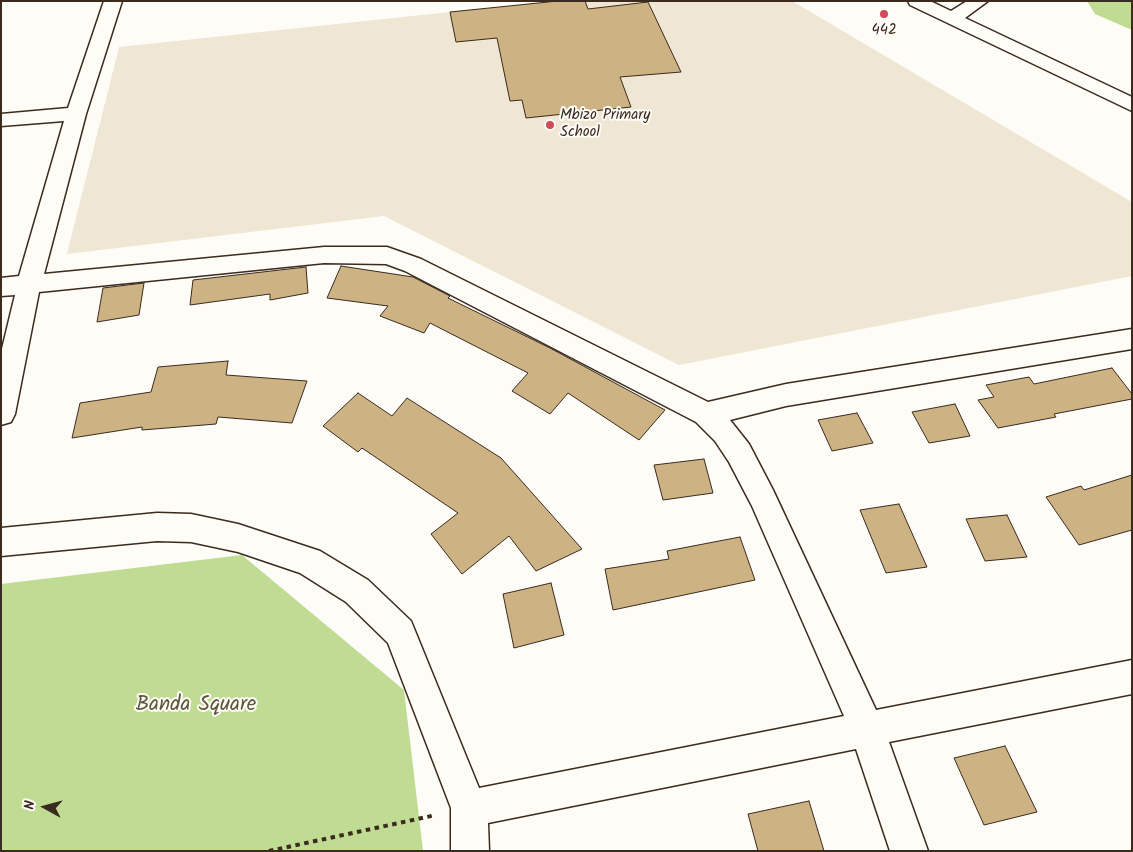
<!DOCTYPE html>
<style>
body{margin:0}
#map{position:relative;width:1133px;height:852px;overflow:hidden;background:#fdfcf7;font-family:Kalam,sans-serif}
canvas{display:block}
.frame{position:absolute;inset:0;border:2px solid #3b2a1e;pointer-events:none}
.north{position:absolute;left:20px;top:782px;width:50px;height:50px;-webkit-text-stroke:4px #fdfcf7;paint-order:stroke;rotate:277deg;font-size:14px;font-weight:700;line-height:20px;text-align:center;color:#3b2a1e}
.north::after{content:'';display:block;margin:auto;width:18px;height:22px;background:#3b2a1e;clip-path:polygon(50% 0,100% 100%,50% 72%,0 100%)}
</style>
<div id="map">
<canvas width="1133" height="852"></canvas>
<div class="frame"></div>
<div class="north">N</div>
</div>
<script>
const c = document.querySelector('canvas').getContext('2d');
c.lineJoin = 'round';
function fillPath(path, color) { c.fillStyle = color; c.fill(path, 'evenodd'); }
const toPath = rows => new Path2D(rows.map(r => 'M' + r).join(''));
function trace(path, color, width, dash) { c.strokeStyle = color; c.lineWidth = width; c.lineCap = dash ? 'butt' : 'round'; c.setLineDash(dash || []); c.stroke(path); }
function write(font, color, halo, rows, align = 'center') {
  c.font = font + ' Kalam,sans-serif'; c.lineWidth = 4; c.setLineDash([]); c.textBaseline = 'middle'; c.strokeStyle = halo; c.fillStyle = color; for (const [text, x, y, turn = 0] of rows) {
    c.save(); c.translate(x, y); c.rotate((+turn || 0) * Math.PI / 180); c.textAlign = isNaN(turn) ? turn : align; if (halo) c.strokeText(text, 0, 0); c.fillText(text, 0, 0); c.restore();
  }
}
const built = toPath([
 [555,1,792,1,1132,202,1132,276,679,365,384,216,67,254,119,47]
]);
const green = toPath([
 [1087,1,1132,1,1132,30,1095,14],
 [242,555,404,690,423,851,1,851,1,584]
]);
const building = toPath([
 [558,1,585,1,588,9,648,2,681,72,620,77,631,107,526,118,522,100,510,101,497,38,456,42,450,12,558,1],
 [341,266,413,277,450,296,448,298,550,348,665,410,639,440,568,393,550,414,512,391,528,373,430,323,424,333,380,316,388,306,327,298,341,266],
 [306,267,308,293,270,300,270,294,190,305,193,280,306,267],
 [144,283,139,315,97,322,103,288,144,283],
 [228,361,226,375,307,381,292,423,218,417,216,424,142,430,142,427,72,438,80,403,151,392,158,367,228,361],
 [1112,368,1132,394,1132,399,1054,414,1056,417,998,428,978,400,994,397,986,385,1029,377,1034,384,1112,368],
 [358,393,392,416,407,398,501,458,582,549,536,571,509,536,462,574,431,534,458,513,362,448,358,452,323,426,358,393],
 [955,404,970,436,929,443,912,412,955,404],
 [857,413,873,443,832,451,818,420,857,413],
 [704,459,713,493,663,500,654,465,704,459],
 [1132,475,1132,530,1079,545,1046,497,1081,486,1084,490,1132,475],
 [899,504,927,567,886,573,860,510,899,504],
 [1007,515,1027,557,985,561,966,519,1007,515],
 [740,537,755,580,613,610,605,569,669,559,667,551,740,537],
 [551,583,564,635,514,648,503,594,551,583],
 [1005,746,1037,812,984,825,954,758,1005,746],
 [809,801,824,851,758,851,748,814,809,801]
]);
const path = toPath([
 [269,851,436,815]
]);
const street = toPath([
 [104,1,122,1,86,114,44,274,324,247,387,247,421,259,708,402,786,384,1132,329,1132,349,786,406,730,420,749,444,773,490,876,710,1132,660,1132,694,889,742,928,851,890,851,856,749,488,823,489,851,451,851,451,808,388,643,346,602,300,573,238,552,191,542,157,541,1,556,1,528,157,513,191,514,238,524,320,551,368,580,411,621,479,788,844,716,752,506,729,462,715,441,696,422,405,271,386,264,324,263,39,292,15,414,11,422,1,425,1,353,15,295,1,296,1,278,19,276,64,121,1,126,1,114,68,108,104,1],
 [908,1,930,1,951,11,967,1,988,1,965,18,1132,97,1132,111,910,5,908,1]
]);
const markers = [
 [884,14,5,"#d1495b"],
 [550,125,5,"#d1495b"]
];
const farPoinames = [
 ["442",884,31],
 ["Mbizo Primary",560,116,"left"],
 ["School",560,133,"left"]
];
const nearParknames = [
 ["Banda Square",196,706]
];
fillPath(built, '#efe6d4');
fillPath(green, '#c0dc93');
fillPath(building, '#cdb383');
trace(building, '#3b2a1e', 1);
trace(street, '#3b2a1e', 3);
trace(path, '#3b2a1e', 4, [4.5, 4.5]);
fillPath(street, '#fdfcf7');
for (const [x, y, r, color] of markers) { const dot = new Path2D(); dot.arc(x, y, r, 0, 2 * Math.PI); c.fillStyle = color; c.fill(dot); trace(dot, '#fdfcf7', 2); }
write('15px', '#3b2a1e', '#fdfcf7', farPoinames);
write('21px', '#5c563b', '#fdfcf7', nearParknames);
</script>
